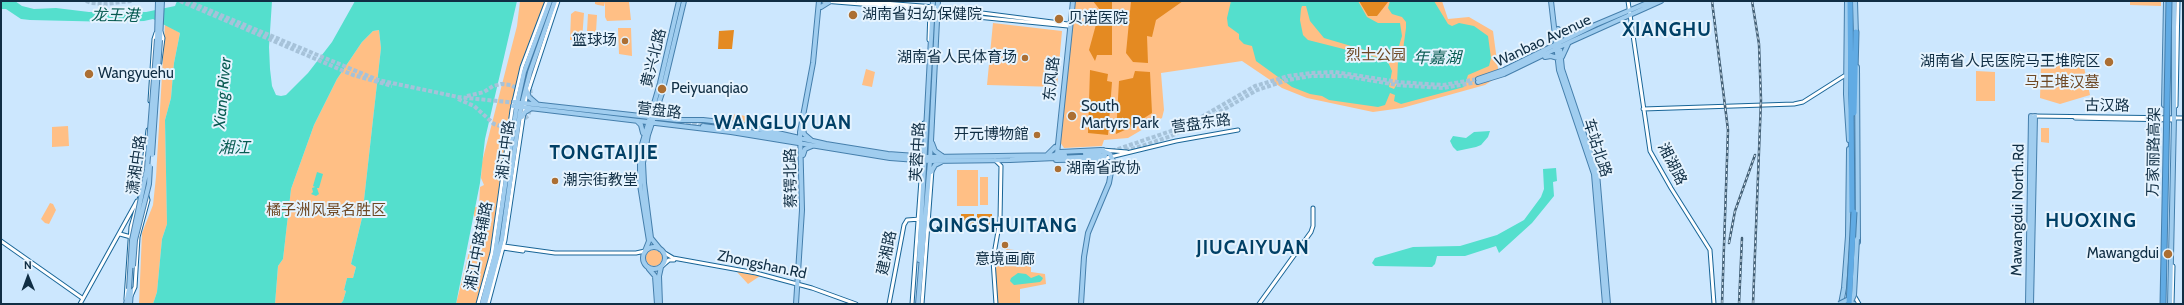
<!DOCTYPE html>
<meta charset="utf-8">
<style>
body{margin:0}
#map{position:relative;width:2184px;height:305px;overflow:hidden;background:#cce7fe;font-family:Cabin,sans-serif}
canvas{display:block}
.frame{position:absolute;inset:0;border:2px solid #102e44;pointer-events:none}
.north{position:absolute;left:8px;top:257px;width:40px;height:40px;-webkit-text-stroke:3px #e5f3fe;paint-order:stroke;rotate:359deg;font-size:11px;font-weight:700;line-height:16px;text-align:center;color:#102e44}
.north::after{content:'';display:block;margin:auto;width:14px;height:18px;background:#102e44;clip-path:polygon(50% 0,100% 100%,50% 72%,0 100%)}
</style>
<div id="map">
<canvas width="2184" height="305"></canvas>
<div class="frame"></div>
<div class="north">N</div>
</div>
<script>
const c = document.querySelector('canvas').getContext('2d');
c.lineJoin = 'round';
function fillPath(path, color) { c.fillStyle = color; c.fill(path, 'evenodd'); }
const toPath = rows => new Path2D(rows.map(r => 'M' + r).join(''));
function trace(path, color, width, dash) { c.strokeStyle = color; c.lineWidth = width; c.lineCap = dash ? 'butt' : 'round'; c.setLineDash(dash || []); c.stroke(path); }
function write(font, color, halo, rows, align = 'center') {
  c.font = font + ' Cabin,"Noto Sans SC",sans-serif'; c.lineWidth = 4; c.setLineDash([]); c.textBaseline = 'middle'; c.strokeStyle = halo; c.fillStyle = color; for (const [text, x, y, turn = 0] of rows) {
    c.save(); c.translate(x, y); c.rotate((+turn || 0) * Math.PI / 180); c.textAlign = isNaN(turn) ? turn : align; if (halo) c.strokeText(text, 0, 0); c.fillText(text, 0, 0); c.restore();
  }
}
const green = toPath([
 [520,1,545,1,522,65,510,110,488,266,477,304,456,304,473,236,477,235,473,208,479,206,480,187,484,185,481,178,482,162,517,26],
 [595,1,632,1,629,2,631,20,607,21,605,17,605,2,604,6,598,5,595,4],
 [1075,1,1442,1,1448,19,1469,17,1493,31,1499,76,1485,85,1402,108,1373,112,1307,98,1282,88,1242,61,1161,73,1164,110,1162,118,1128,138,1104,140,1102,146,1064,148,1060,142],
 [2130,1,2161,1,2161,6,2130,5],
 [575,11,584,13,582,40,570,40,571,14],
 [588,14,597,15,596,32,587,31],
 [993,23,1062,31,1057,87,987,85],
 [165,24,180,33,174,63,171,98,165,120,167,224,162,239,157,292,153,304,139,304,142,233,153,205,156,177],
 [618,28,631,28,632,56,619,54],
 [379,30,381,48,362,218,351,264,356,267,353,278,347,278,344,290,346,291,343,301,340,304,275,304,278,266,283,259,291,189,314,125,337,79,362,42,373,31],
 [2042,59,2046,60,2046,64,2071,63,2084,67,2090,95,2060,104,2040,98,2041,64],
 [866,69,875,72,872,87,862,85],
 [1976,71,1995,72,1995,101,1976,101],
 [736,114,759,119,758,127,727,121,732,120,733,115],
 [68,126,69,146,52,147,52,127],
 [2041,128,2049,128,2049,143,2041,142],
 [957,170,978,170,978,206,957,206],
 [980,177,988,177,988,205,980,205],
 [50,203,53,204,56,210,49,224,45,223,41,219],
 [1006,249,1031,252,1031,272,1045,274,1046,284,1020,289,1020,304,997,304,995,263,1004,264],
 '646 258a8 8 0 1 1 16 0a8 8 0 1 1-16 0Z',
 [737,272,760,276,748,284]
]);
const forest = toPath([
 [1093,1,1112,1,1112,55,1097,55,1095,61,1089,50,1100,10],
 [1131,1,1183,1,1156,20,1152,37,1147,36,1148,63,1133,62,1126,53],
 [1359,1,1383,1,1388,2,1377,16,1368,16],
 [734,30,732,49,718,49,719,31],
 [1090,70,1108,74,1107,81,1112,82,1108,135,1088,133],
 [1135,71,1150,72,1152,113,1127,129,1116,134,1119,81,1133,78],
 [961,214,974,214,974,229,962,229],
 [977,214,992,214,992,228,977,228]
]);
const water = toPath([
 [1,1,15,1,22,6,34,9,56,8,89,12,146,12,175,6,177,1,272,1,269,47,270,69,272,86,276,95,281,96,286,95,308,73,332,42,355,1,517,1,485,139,480,183,456,304,340,304,343,301,346,291,344,290,347,278,353,278,356,267,351,264,362,218,381,48,379,30,373,31,362,42,337,79,314,125,291,189,283,259,278,266,275,304,153,304,157,292,162,239,167,224,165,120,171,98,174,63,180,33,153,19,144,21,115,22,30,20,21,19,6,9,1,9],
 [1231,1,1358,1,1367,17,1378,23,1400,23,1402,36,1395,59,1324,38,1310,21,1306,6,1302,6,1301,9,1300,20,1303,35,1308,40,1387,60,1392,71,1389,87,1394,89,1397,84,1398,61,1403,50,1406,28,1406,22,1402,17,1392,14,1388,8,1390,1,1434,1,1448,24,1452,26,1459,23,1474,26,1488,36,1491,58,1489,66,1468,75,1464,87,1401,104,1394,101,1395,95,1390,93,1385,105,1378,107,1329,100,1322,96,1310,94,1292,87,1256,61,1252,46,1244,44,1239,39,1239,34,1228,26,1227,18],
 [1490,131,1488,137,1481,145,1476,147,1457,151,1453,147,1450,141,1453,136,1466,138,1474,132],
 [1556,168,1557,181,1553,182,1554,196,1532,223,1499,253,1496,246,1465,256,1437,256,1435,264,1432,267,1375,266,1372,263,1375,258,1413,247,1460,246,1497,235,1524,220,1541,197,1544,189,1543,169],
 [317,172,323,174,319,188,317,188,319,194,316,196,311,194,313,192,312,188,315,187,313,186],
 [1018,273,1026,274,1031,278,1039,275,1043,278,1042,280,1040,282,1014,285,1010,281,1011,278]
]);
const majorTunnel = toPath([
 [86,1,91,3,104,4,132,1],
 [180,1,353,75,392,86],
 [187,1,378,80,458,97,517,103],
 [467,96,484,92,493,86,501,84,511,85,520,90],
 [458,99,474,106,494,124,503,127,512,126],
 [531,99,530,84,535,63],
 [633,118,652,121],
 [520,122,528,116,531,106],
 [687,122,703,123],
 [680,124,703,126],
 [518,136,523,105],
 [1112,151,1186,126,1255,86,1288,76,1311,73,1335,72,1398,82,1443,85,1478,79],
 [1108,155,1142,146,1171,136,1211,117,1257,90,1288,80,1311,76,1345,76,1397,85,1443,88,1478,82]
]);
const minor = toPath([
 [823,1,937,10,977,17,1068,26],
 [858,1,935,7,1068,24],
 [1628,1,1650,151,1671,188,1710,250,1714,304],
 [929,40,930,9],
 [158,76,163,38,161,32],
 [150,101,154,39,156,33],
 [2176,106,2178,1],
 [1643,109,1794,104,1803,102,1844,76],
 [2033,116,2183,118],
 [2075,118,2174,120],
 [924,135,924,123],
 [1102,150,1127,152],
 [1102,159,1176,141,1238,130],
 [995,160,1001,166,1000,220,993,260,996,304],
 [141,188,148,130],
 [120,234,131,237],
 [1,241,82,298],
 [504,246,555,253,636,253,645,251],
 [503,248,523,251],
 [663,252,673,258,756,273,812,288,856,304],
 [662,266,669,260,674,260],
 [131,296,135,287,138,237,148,200,144,186],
 [1855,297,1859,304],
 [126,299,131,227,140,196],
 [80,304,137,201],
 [478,304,492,253,512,110,522,67,547,1],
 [488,304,505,240,526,98,558,1],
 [889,304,904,225,907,220,920,219],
 [912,304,922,166],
 [922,304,932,170],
 [1259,304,1311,232,1313,226,1313,208],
 [2172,304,2173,266]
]);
const major = toPath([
 [1551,1,1559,70,1594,174,1605,304],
 [1847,1,1846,94,1849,140],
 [1855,1,1856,35],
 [821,7,829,2],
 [1558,29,1562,69,1597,173,1608,304],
 [1558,30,1565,36,1573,35],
 [157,39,158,1],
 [160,40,162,1],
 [1545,57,1551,56,1558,58],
 [1562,57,1568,44],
 [1857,67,1858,242],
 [1478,79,1504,70,1595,25,1652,1],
 [1478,82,1504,74,1572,41,1661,1],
 [526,89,529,97,537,104],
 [514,102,677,120,703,120,738,124,826,144,888,154,930,157,1065,155],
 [2164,105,2166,1],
 [513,106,731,132,890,158,930,161,1010,160,1102,156],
 [522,117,525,112,530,109],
 [637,121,641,125,643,133],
 [703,126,765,134,798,141],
 [803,128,804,134,811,140],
 [932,143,935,151,942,156],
 [1057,154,1073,1],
 [1085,154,1101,152],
 [803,155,805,149,812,146],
 [914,155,921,151,925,143],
 [1047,155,1055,147],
 [1054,155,1060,152,1101,150,1110,154,1113,161,1109,183,1088,233,1084,257,1081,304],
 [1101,159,1109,164,1110,172],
 [1056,160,1102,159,1105,156,1103,150],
 [931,172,935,165,941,162],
 '643 258a11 11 0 1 1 22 0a11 11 0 1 1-22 0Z',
 [660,249,651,238,644,183,643,163,648,135,662,93,684,1],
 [645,251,649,241,640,185,640,151,660,83,679,1],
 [919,260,933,1],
 [649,269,655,276,657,304],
 [126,304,129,289],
 [130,304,131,290],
 [482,304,495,254,517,104,524,72,550,1],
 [485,304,502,239,520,112,530,72,555,1],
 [660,304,659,276,661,267],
 [796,304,802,210,800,132,813,63,819,1],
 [918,304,930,161,938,1],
 [1841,304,1844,288,1848,236,1849,149],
 [2028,304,2031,116],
 [2031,304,2035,116],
 [2170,304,2174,118,2174,1]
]);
const highway = toPath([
 [1850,1,1852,212],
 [1854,113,1856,32]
]);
const rail = toPath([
 [1712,1,1728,130,1722,304],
 [1752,1,1759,44,1761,100,1753,304],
 [1729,243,1735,211,1755,155],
 [1739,304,1742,238]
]);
const majorBridge = toPath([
 [152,155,160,40],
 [133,266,135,240,149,184,150,166],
 [129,289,132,240,147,169,157,39],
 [1839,304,1847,300,1854,304],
 [1850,304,1854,295,1857,239]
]);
const highwayBridge = toPath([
 [1849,304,1854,212],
 [2163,304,2169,1]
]);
const markers = [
 [853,15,5,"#ac6f33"],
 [1059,19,5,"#ac6f33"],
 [625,41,4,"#ac6f33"],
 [1025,58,4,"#ac6f33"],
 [2109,62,5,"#ac6f33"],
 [89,74,5,"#ac6f33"],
 [662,89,5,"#ac6f33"],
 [1072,116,5,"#ac6f33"],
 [1037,135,4,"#ac6f33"],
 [1058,169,4,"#ac6f33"],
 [555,181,4,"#ac6f33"],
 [1005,245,4,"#ac6f33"],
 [2168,254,5,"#ac6f33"]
];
const poiNames = [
 ["湖南省妇幼保健院",862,15],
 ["贝诺医院",1068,19],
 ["篮球场",617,41,"right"],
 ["湖南省人民体育场",1017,58,"right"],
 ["湖南省人民医院马王堆院区",2100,62,"right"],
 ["Wangyuehu",98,74],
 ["Peiyuanqiao",671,89],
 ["South",1081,107],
 ["Martyrs Park",1081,124],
 ["开元博物館",1029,135,"right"],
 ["湖南省政协",1066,169],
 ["潮宗街教堂",563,181],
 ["Mawangdui",2159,254,"right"],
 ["意境画廊",1005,260,"center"]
];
const streetNames = [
 ["Wanbao Avenue",1543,41,-25],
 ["黄兴北路",654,58,-76],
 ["东风路",1052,79,-84],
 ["古汉路",2107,106,1],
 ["营盘路",659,111,7],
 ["营盘东路",1201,124,-8],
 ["车站北路",1597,148,72],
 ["湘江中路",506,150,-83],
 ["芙蓉中路",918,152,-87],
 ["万家丽路高架",2154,152,-89],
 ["湘湖路",1672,164,63],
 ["潇湘中路",137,165,-82],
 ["蔡锷北路",791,178,-91],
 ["Mawangdui North.Rd",2018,210,-89],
 ["湘江中路辅路",479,246,-79],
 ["建湘路",887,253,-78],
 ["Zhongshan.Rd",762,265,12]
];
const parkNames = [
 ["烈士公园",1376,56],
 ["马王堆汉墓",2062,83],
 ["橘子洲风景名胜区",326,211]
];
const waterNames = [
 ["龙王港",115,16,1],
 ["年嘉湖",1437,58],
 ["Xiang River",223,93,-85],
 ["湘江",234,148]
];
const districtNames = [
 ["XIANGHU",1667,30],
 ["WANGLUYUAN",783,123],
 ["TONGTAIJIE",604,153],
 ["HUOXING",2091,221],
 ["QINGSHUITANG",1003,226],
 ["JIUCAIYUAN",1253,248]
];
fillPath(green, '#ffbf85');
fillPath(forest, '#e48a22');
fillPath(water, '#54dfcd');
trace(majorTunnel, '#a6c2d9', 4, [4, 2]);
trace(minor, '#186597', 5);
trace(major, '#457fac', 6);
trace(highway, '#457fac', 7);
trace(minor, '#fff', 3);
trace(major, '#a0cdef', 4);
trace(highway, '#61abe4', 5);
trace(rail, '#425f75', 2.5);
trace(rail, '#e5f3fe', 1, [3]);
trace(majorBridge, '#457fac', 6, []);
trace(highwayBridge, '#457fac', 7, []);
trace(majorBridge, '#a0cdef', 4);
trace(highwayBridge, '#61abe4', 5);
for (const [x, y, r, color] of markers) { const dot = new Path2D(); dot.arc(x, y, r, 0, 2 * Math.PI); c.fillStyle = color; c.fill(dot); trace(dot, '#e5f3fe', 1.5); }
write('15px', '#102e44', '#e5f3fe', poiNames, 'left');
write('15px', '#102e44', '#e5f3fe', streetNames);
write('15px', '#6e4824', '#e5f3fe', parkNames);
write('italic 16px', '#085b52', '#e5f3fe', waterNames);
c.letterSpacing = '1px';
write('bold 19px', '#014066', '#e5f3fe', districtNames);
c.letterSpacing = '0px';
</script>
